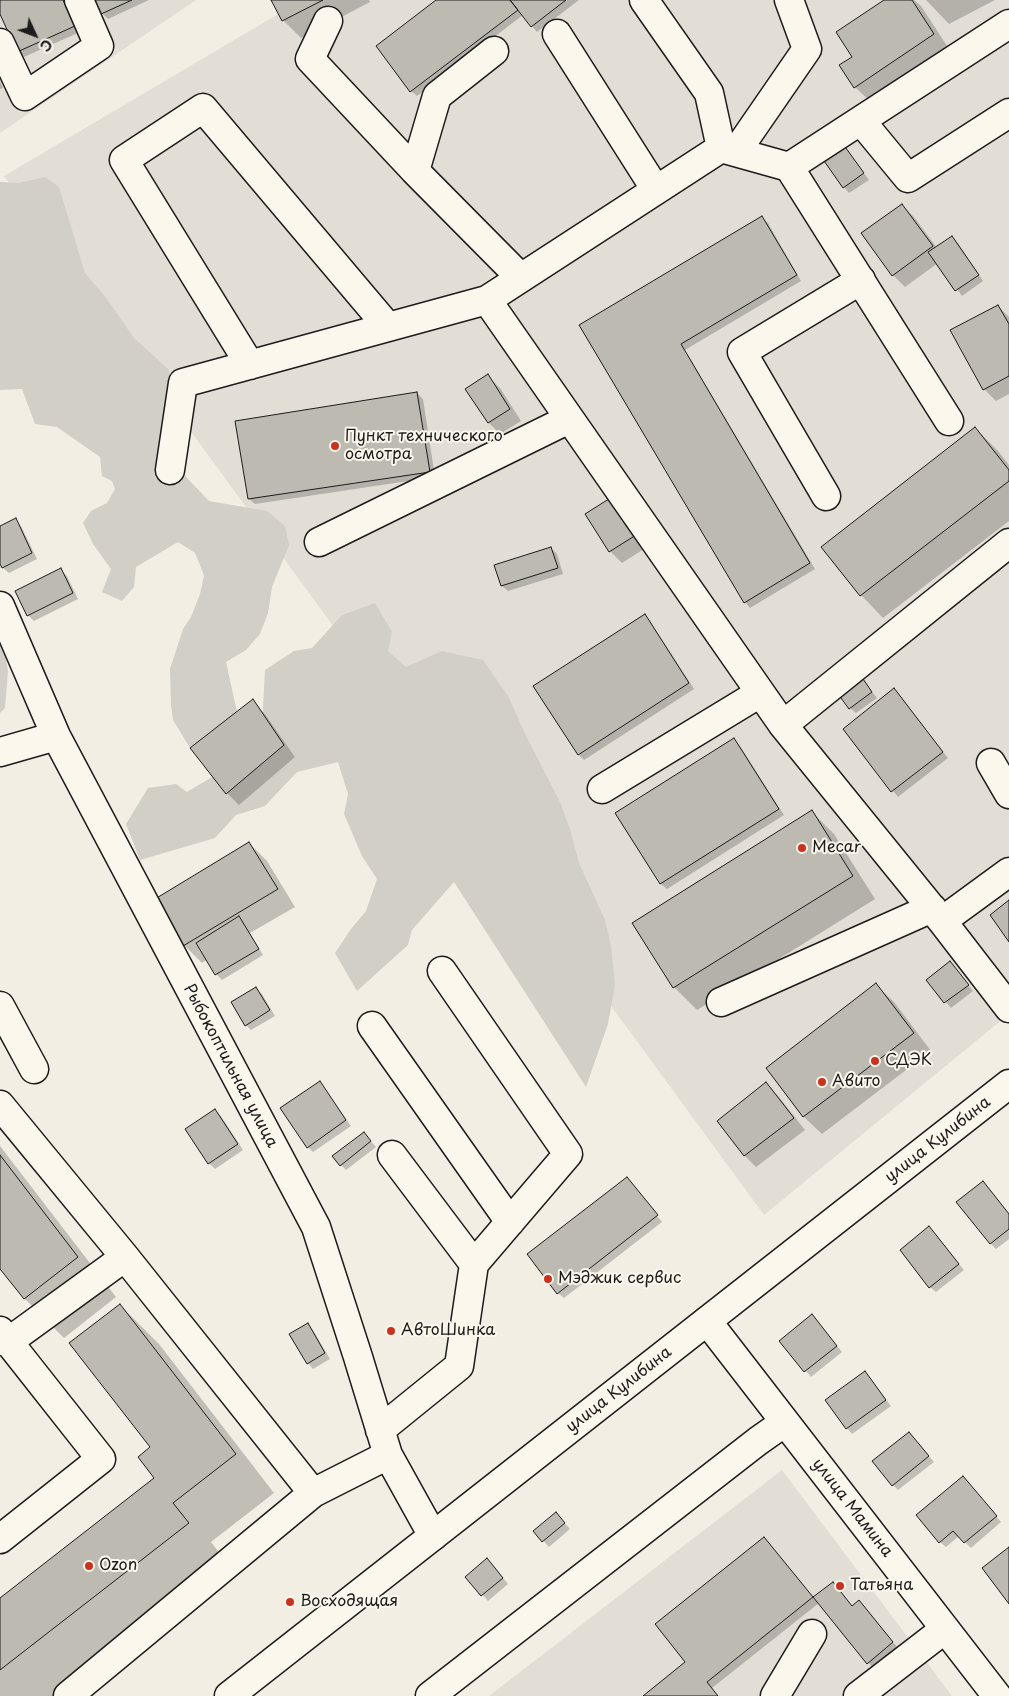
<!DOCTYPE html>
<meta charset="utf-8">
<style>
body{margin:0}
#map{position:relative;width:1009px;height:1696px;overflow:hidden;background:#f2eee4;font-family:"Playpen Sans",sans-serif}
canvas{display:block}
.north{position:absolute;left:10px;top:10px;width:50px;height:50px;-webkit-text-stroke:4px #fbf7ec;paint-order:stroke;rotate:133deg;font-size:14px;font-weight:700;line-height:20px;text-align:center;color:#1c1c1c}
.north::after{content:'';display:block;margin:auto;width:18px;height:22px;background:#1c1c1c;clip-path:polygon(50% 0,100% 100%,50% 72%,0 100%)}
</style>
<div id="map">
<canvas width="1009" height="1696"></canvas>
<div class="north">С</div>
</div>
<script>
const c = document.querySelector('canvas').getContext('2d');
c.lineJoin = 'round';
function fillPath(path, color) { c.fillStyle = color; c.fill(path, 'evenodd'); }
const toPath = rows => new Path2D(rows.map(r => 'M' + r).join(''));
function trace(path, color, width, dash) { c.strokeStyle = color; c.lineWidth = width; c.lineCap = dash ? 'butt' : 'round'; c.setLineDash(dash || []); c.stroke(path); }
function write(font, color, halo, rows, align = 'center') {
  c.font = font + ' "Playpen Sans",sans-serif'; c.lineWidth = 4; c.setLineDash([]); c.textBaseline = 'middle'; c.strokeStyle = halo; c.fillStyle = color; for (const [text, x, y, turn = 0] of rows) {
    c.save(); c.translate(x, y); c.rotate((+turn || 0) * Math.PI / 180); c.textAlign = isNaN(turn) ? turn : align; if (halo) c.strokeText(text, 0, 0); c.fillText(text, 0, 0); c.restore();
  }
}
const built = toPath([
 [0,0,196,0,0,133],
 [302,0,1009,0,1009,1014,764,1215,4,176],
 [782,1470,952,1696,489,1696]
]);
const green = toPath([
 [45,177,59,187,85,273,107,299,134,338,168,369,182,405,168,446,187,478,209,501,267,511,285,526,289,545,272,587,268,613,260,634,246,650,226,662,241,730,190,748,173,720,171,705,170,669,183,629,191,617,200,594,204,575,195,553,178,542,136,567,134,587,122,601,102,592,111,569,93,544,83,523,91,511,107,503,115,489,112,481,102,476,100,457,57,427,35,424,22,389,0,390,0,182,19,183],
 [375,603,392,632,388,651,406,667,442,651,483,660,508,696,527,738,560,802,570,829,579,863,605,920,611,946,615,985,608,1024,586,1087,454,882,412,930,408,945,357,991,335,953,351,929,366,911,377,879,362,856,344,814,348,794,338,762,297,772,265,806,236,815,215,838,140,860,126,824,148,788,176,784,187,792,264,746,263,708,265,670,294,651,312,648,342,615],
 [0,638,3,644,8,671,5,708,0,713]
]);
const shadow = toPath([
 [0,0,66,0,80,32,24,57,19,52,0,11],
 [96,0,149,0,108,19,102,13],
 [273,0,369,0,370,2,301,38,283,20],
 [438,0,579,0,537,32,523,15,417,96,411,91],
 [886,0,914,0,921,6,951,52,873,104,855,87,854,57],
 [926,0,995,0,949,24],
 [0,81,3,88,0,89],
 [843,145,869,180,849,193,844,187],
 [902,205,914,217,937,248,952,237,958,243,983,281,962,296,938,263,905,287,893,275,863,234],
 [762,218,768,223,801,281,685,350,815,569,750,608,745,602,581,325],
 [998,306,1009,317,1009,394,996,401,984,389,952,331],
 [488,376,500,388,521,421,500,434,489,423,467,389],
 [417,393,423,399,435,477,255,504,249,499],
 [975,428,998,451,1009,465,1009,521,883,618,861,595],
 [623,511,647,547,622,563,610,551],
 [15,520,21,526,37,559,9,573,3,568,0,562,0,527],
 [551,548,557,554,563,574,508,591,502,586,496,566],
 [61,570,67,576,78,599,34,621,28,615],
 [644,615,650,621,694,689,584,760,579,755,535,686],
 [861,678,877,698,856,713,850,708],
 [894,690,948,758,898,797,844,729],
 [253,701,264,713,295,757,239,805,227,793],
 [734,740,740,746,784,815,667,889,661,884,617,814],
 [812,812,834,834,875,899,697,1010,674,987],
 [249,843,267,861,295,907,250,933,263,955,222,980,216,974,208,959,202,963,184,945],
 [950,963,973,991,951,1008,928,980],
 [876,985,894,1002,931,1051,822,1134,804,1117,767,1068],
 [256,989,262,994,275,1016,251,1030,246,1025],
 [320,1083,325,1089,351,1126,313,1152,308,1147],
 [766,1084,778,1096,805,1130,756,1167,745,1156,718,1121],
 [215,1111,221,1116,243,1150,215,1169,209,1163],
 [369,1139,376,1147,346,1170,341,1165],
 [0,1146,116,1297,64,1338,25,1299,0,1267],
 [627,1178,662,1222,564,1298,558,1293],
 [1009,1215,1009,1239,996,1249,991,1244],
 [935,1234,964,1270,936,1292,930,1287],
 [120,1305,159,1344,274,1493,211,1542,227,1563,55,1696,0,1696,0,1599,156,1478,152,1447],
 [818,1322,842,1352,811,1377,781,1341],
 [308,1325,313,1330,330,1359,313,1369,308,1363],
 [865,1372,891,1406,852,1434,847,1428],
 [909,1433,934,1462,898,1490,893,1485],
 [969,1484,1001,1522,971,1548,959,1536,946,1547,940,1542],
 [561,1519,570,1529,549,1547,535,1531],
 [769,1545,814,1599,833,1584,852,1607,864,1607,898,1648,873,1668,819,1603,712,1688,718,1696,645,1696,687,1663],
 [492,1565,508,1584,488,1601,467,1577]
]);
const building = toPath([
 [0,0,63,0,75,26,17,52,0,14,0,0],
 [95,0,132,0,101,14,95,0],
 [271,0,323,0,282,21,271,0],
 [436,0,510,0,518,10,410,92,376,46,436,0],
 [510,0,566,0,531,27,510,0],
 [884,0,912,0,934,34,854,88,839,65,852,57,836,32,884,0],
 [843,144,864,173,843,188,822,158,843,144],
 [902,204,933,246,892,276,861,233,902,204],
 [762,216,797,275,681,344,810,563,744,603,579,325,762,216],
 [952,236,979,275,955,291,928,252,952,236],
 [998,305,1009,324,1009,376,983,390,950,330,998,305],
 [488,374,510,409,488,423,465,389,488,374],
 [417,392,430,472,248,499,235,421,417,392],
 [975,427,1009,470,1009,481,860,596,821,547,975,427],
 [612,497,636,535,609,552,585,514,612,497],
 [16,518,32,553,2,568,0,564,0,526,16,518],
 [551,547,558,568,501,586,494,565,551,547],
 [61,568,73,593,27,616,15,591,61,568],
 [645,614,689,683,578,755,533,686,645,614],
 [861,676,872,692,849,709,838,694,861,676],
 [894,688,943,752,891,792,843,729,894,688],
 [253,699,284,745,226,794,190,748,253,699],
 [734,738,779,809,660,884,615,813,734,738],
 [812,810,853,876,673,988,632,923,812,810],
 [249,842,278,889,183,946,155,899,249,842],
 [1009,900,1009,942,990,915,1009,900],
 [239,916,259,949,215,975,196,943,239,916],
 [950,961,969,985,944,1003,926,980,950,961],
 [876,983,914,1033,803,1117,766,1068,876,983],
 [256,987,270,1010,245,1026,231,1002,256,987],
 [320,1081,346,1120,307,1148,280,1108,320,1081],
 [766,1082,794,1118,744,1156,717,1121,766,1082],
 [215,1109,238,1144,208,1164,185,1129,215,1109],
 [364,1132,371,1141,340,1166,332,1156,364,1132],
 [0,1155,78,1257,24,1299,0,1269,0,1155],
 [627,1177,658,1215,557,1294,527,1254,627,1177],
 [983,1181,1009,1214,1009,1229,990,1244,956,1202,983,1181],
 [929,1226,959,1264,929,1288,900,1250,929,1226],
 [120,1304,236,1454,173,1503,189,1523,0,1670,0,1598,154,1478,138,1457,150,1447,69,1343,120,1304],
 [812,1314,837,1346,804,1372,779,1341,812,1314],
 [308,1323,325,1353,307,1364,289,1334,308,1323],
 [865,1371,886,1400,846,1429,825,1400,865,1371],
 [909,1432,929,1456,892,1486,872,1461,909,1432],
 [963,1476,997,1516,964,1543,953,1531,939,1543,916,1515,963,1476],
 [556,1512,565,1523,542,1542,533,1531,556,1512],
 [764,1537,813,1597,707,1682,718,1696,643,1696,685,1662,655,1624,764,1537],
 [1009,1547,1009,1604,982,1568,1009,1547],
 [487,1558,503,1578,481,1596,465,1577,487,1558],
 [833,1582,852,1606,859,1600,893,1642,867,1664,813,1597,833,1582]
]);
const minor = toPath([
 [644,0,709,93,721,148],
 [328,21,310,59,415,171],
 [557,34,656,190],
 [0,43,25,96,99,46,79,0],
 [494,51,437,96,415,171,521,278],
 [861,121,908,178,1009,113],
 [736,152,807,49,789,0],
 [789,167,949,421],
 [487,300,783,725,942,921,1009,1008],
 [250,365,124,160,203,108,388,327],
 [170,470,183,383,487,300,721,148,789,167,1009,24],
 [826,496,742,352,861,280],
 [319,542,569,419],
 [0,606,56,736,316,1227,358,1357,388,1455,433,1536],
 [783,725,1009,543],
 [0,752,56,736],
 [991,763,1009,794],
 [602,789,760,693],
 [942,921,1009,872],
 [721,1002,932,908],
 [0,1006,34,1069],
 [372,1026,510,1222],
 [0,1105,125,1257,313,1493],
 [392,1155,474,1264],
 [707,1321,997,1696],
 [0,1331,101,1459,0,1539],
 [0,1341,8,1342,125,1257],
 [380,1430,459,1366,474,1264,568,1154,442,971],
 [68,1696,313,1493,388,1455],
 [430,1696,758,1441,785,1422],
 [775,1696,812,1634],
 [858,1696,945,1629]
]);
const major = toPath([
 [229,1696,1009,1084]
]);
const markers = [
 [335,446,5,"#c8321e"],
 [802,848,5,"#c8321e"],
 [875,1061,5,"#c8321e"],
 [822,1082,5,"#c8321e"],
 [548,1279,5,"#c8321e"],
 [391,1331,5,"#c8321e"],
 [89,1566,5,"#c8321e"],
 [840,1586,5,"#c8321e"],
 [290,1602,5,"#c8321e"]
];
const poiNames = [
 ["Пункт технического",345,437],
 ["осмотра",345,455],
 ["Mecar",812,848],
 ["СДЭК",885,1061],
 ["Авито",832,1082],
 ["Мэджик сервис",558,1279],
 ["АвтоШинка",401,1331],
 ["Ozon",99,1566],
 ["Татьяна",850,1586],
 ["Восходящая",300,1602]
];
const streetNames = [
 ["Рыбокоптильная улица",230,1066,62],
 ["улица Кулибина",938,1140,-38],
 ["улица Кулибина",619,1390,-38],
 ["улица Мамина",852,1508,52]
];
fillPath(built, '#e2ded5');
fillPath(green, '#d2cfc6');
fillPath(shadow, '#0003');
fillPath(building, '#bdbab1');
trace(building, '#1c1c1c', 1);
trace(minor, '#1c1c1c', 31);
trace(major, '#1c1c1c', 31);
trace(minor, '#fbf7ec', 28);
trace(major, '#fbf7ec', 28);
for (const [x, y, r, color] of markers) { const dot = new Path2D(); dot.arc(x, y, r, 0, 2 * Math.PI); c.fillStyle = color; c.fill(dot); trace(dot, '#fbf7ec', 2); }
write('16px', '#1c1c1c', '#fbf7ec', poiNames, 'left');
write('16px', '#1c1c1c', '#fbf7ec', streetNames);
</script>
